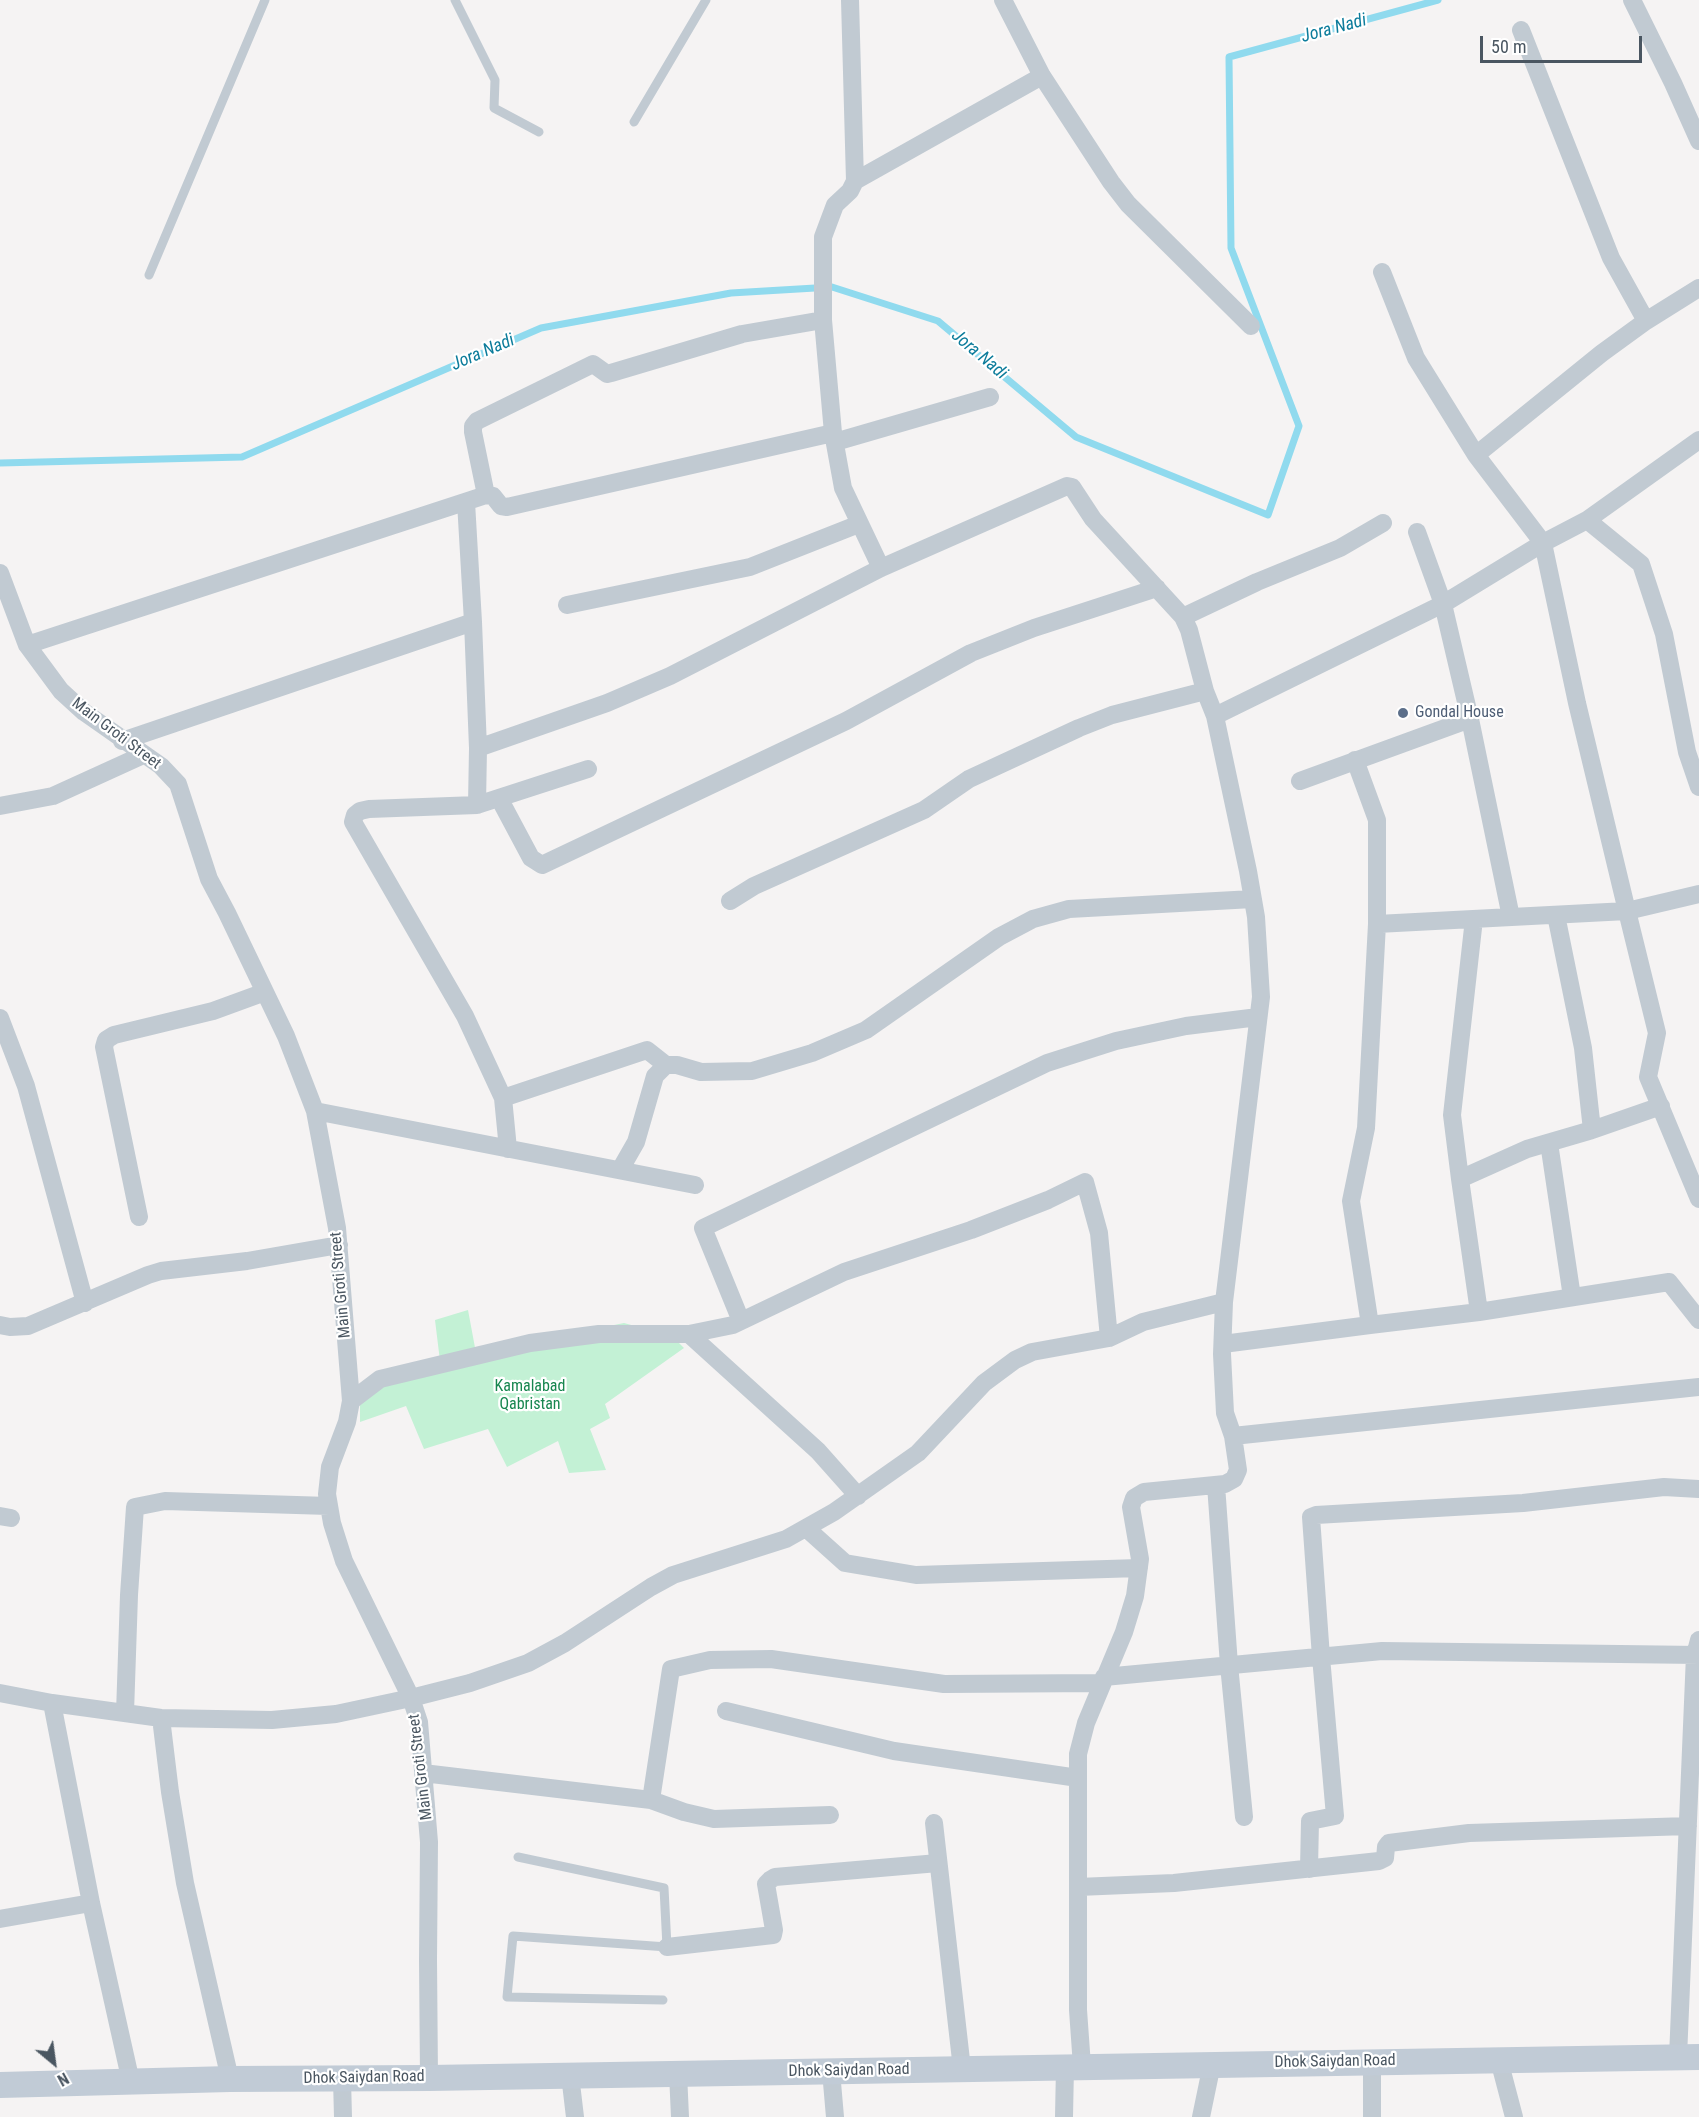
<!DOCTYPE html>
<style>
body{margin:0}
#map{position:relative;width:1699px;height:2117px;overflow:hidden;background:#f5f3f3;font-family:"Roboto Condensed",sans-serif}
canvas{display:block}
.north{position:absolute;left:24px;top:2033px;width:60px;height:60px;-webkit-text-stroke:4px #fff;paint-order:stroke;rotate:151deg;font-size:16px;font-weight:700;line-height:24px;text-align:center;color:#4a5661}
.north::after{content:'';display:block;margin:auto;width:21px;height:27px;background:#4a5661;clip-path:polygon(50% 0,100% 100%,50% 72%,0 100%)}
.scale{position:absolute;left:1480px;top:36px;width:162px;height:27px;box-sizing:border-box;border:3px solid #4a5661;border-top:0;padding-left:8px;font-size:18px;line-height:21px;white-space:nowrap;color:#4a5661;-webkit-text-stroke:4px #fff;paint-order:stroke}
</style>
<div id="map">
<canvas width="1699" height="2117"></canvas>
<div class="north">N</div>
<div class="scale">50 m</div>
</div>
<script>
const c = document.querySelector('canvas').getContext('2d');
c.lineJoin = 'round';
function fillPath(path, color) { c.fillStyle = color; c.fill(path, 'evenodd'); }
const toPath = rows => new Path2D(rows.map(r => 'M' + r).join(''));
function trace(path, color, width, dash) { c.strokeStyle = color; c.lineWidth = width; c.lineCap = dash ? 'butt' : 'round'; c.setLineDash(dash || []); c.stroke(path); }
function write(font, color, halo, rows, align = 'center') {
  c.font = font + ' "Roboto Condensed",sans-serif'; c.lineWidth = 4.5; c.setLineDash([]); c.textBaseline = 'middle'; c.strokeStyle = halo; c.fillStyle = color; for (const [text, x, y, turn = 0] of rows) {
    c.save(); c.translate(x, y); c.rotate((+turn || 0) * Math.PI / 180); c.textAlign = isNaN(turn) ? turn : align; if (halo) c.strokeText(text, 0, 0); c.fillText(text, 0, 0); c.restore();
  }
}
const green = toPath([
 [468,1310,476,1353,624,1323,672,1336,684,1348,605,1404,610,1418,590,1429,606,1470,569,1473,558,1441,507,1467,488,1429,424,1449,406,1406,360,1422,360,1394,440,1361,435,1320]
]);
const stream = toPath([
 [0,463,242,457,541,328,731,293,832,287,938,321,1076,437,1268,515,1299,426,1231,248,1229,57,1438,0]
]);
const service = toPath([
 [455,0,495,80,494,108,539,132],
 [634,122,706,0],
 [149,275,265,0],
 [518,1857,664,1888,667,1947,513,1936,507,1997,663,2000]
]);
const minor = toPath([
 [850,0,855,181,850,191,835,205,823,237,823,320,833,433,843,488,881,568],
 [1003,0,1042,76,1111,182,1128,204,1251,326],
 [1632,0,1673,83,1699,141],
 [1521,30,1611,258,1646,321],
 [855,181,1042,76],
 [1382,272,1416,358,1476,455,1543,543,1587,520,1641,564,1664,634,1687,752,1699,787],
 [835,442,990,397],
 [1476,455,1602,353,1646,321,1699,288],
 [486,495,473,432,473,426,477,421,593,364,607,374,611,373,742,334,823,320],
 [466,502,473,622,478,748,477,805],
 [1587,520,1699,440],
 [1417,532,1443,604,1470,719,1511,917],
 [0,573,27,645,61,691,84,712,161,766,178,784,209,879,227,913,286,1036,315,1111,337,1228,351,1401,347,1422,330,1467,327,1494,332,1523,344,1561,411,1698,419,1722,429,1842,428,1960,429,2078],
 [567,605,750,567,859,524],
 [1183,617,1257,582,1340,548,1383,523],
 [27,645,486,495,493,496,501,506,507,507,833,433],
 [1215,716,1443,604,1543,543,1577,703,1627,911,1377,924,1366,1128,1351,1201,1370,1325,1223,1344],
 [122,741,473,622],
 [478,748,607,703,670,676,881,568,1067,486,1072,487,1093,519,1183,617,1189,630,1205,691,1215,716,1248,871,1256,917,1261,997,1224,1302,1222,1354,1225,1413,1233,1436,1238,1470,1234,1479,1225,1484,1144,1492,1134,1498,1131,1507,1140,1559,1135,1596,1124,1632,1086,1723,1078,1754,1078,2010,1082,2066],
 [1355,760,1377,820,1377,924],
 [1300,781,1470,719],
 [499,798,531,858,542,865,846,721,971,653,1034,628,1157,588],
 [0,806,53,796,143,755],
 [1699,894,1627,911,1657,1033,1648,1077,1699,1199],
 [730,901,754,886,924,810,969,779,1079,728,1112,715,1205,691],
 [1556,915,1583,1048,1592,1130,1661,1106],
 [0,1018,26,1086,85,1303],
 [503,1098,647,1050,666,1065,677,1065,701,1072,752,1071,812,1053,866,1030,999,937,1033,919,1069,909,1253,899],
 [315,1111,695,1185],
 [1549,1143,1572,1297],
 [508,1149,503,1098,465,1016,353,822,355,815,360,811,369,809,477,805,588,769],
 [620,1170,636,1142,655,1076,666,1065],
 [1460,1179,1452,1115,1474,919],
 [139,1217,104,1047,106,1040,114,1035,213,1011,265,992],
 [1479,1312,1669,1282,1699,1320],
 [741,1321,703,1228,1047,1063,1116,1041,1186,1026,1258,1017],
 [0,1325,10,1327,28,1326,148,1275,161,1271,247,1261,339,1245],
 [1370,1325,1479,1312,1460,1179,1527,1149,1592,1130],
 [689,1334,818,1451,858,1496],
 [351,1401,380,1379,530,1343,599,1334,689,1334,733,1325,844,1272,971,1230,1048,1200,1085,1182,1099,1233,1109,1338],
 [1233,1436,1699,1387],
 [1216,1485,1229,1665,1244,1817],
 [0,1516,11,1518],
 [806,1528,845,1563,916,1575,1139,1568],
 [1104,1677,1382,1651,1699,1655],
 [0,1693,52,1703,161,1718,272,1720,336,1714,411,1698,470,1683,528,1663,565,1643,651,1587,673,1575,786,1539,834,1512,918,1453,984,1383,1015,1360,1032,1352,1109,1338,1143,1322,1224,1302],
 [52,1703,91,1903,131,2082],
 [726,1711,894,1751,1078,1778],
 [125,1713,129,1595,135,1507,165,1501,329,1506],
 [161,1718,170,1792,185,1883,230,2079],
 [423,1773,651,1800,684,1812,714,1819,830,1815],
 [651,1800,671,1669,710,1660,771,1659,944,1684,1102,1683],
 [934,1823,962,2069],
 [1309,1869,1310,1821,1335,1816,1321,1657,1311,1517,1316,1515,1523,1503,1664,1487,1699,1489],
 [1078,1887,1174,1883,1379,1861,1385,1858,1386,1847,1389,1843,1469,1833,1688,1826],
 [0,1919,91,1903],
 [667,1947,773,1935,774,1930,766,1884,770,1880,775,1877,938,1863],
 [1678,2057,1695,1655,1699,1640],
 [1499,2060,1514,2117],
 [831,2071,835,2117],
 [678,2073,680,2117],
 [570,2075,575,2117],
 [342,2079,343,2117],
 [1064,2117,1065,2067],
 [1201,2117,1212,2064],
 [1372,2117,1372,2061]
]);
const secondary = toPath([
 [0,2085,230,2079,429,2078,1699,2057]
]);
const markers = [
 [1403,713,6,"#5c6f8a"]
];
const serviceNames = [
 ["Gondal House",1415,713]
];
const streetNames = [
 ["Main Groti Street",116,734,37],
 ["Main Groti Street",341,1285,-95],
 ["Main Groti Street",421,1767,-97],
 ["Dhok Saiydan Road",1335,2062,-1],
 ["Dhok Saiydan Road",849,2071,-1],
 ["Dhok Saiydan Road",364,2078,-1]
];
const parkNames = [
 ["Kamalabad",530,1387],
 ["Qabristan",530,1405]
];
const waterNames = [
 ["Jora Nadi",1334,29,-15],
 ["Jora Nadi",483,353,-23],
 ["Jora Nadi",979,355,40]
];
fillPath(green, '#c3f1d5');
trace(stream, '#90daee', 7);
trace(service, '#c1cad2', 9);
trace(minor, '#c1cad2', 18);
trace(secondary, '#c1cbd6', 26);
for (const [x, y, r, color] of markers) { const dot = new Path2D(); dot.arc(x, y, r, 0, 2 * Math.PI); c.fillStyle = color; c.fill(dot); trace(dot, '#fff', 2); }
write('16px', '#4e5e75', '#fff', serviceNames, 'left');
write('16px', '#4a5661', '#fff', streetNames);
write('16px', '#17864f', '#fff', parkNames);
write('italic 18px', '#0c7c9b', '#fff', waterNames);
</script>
